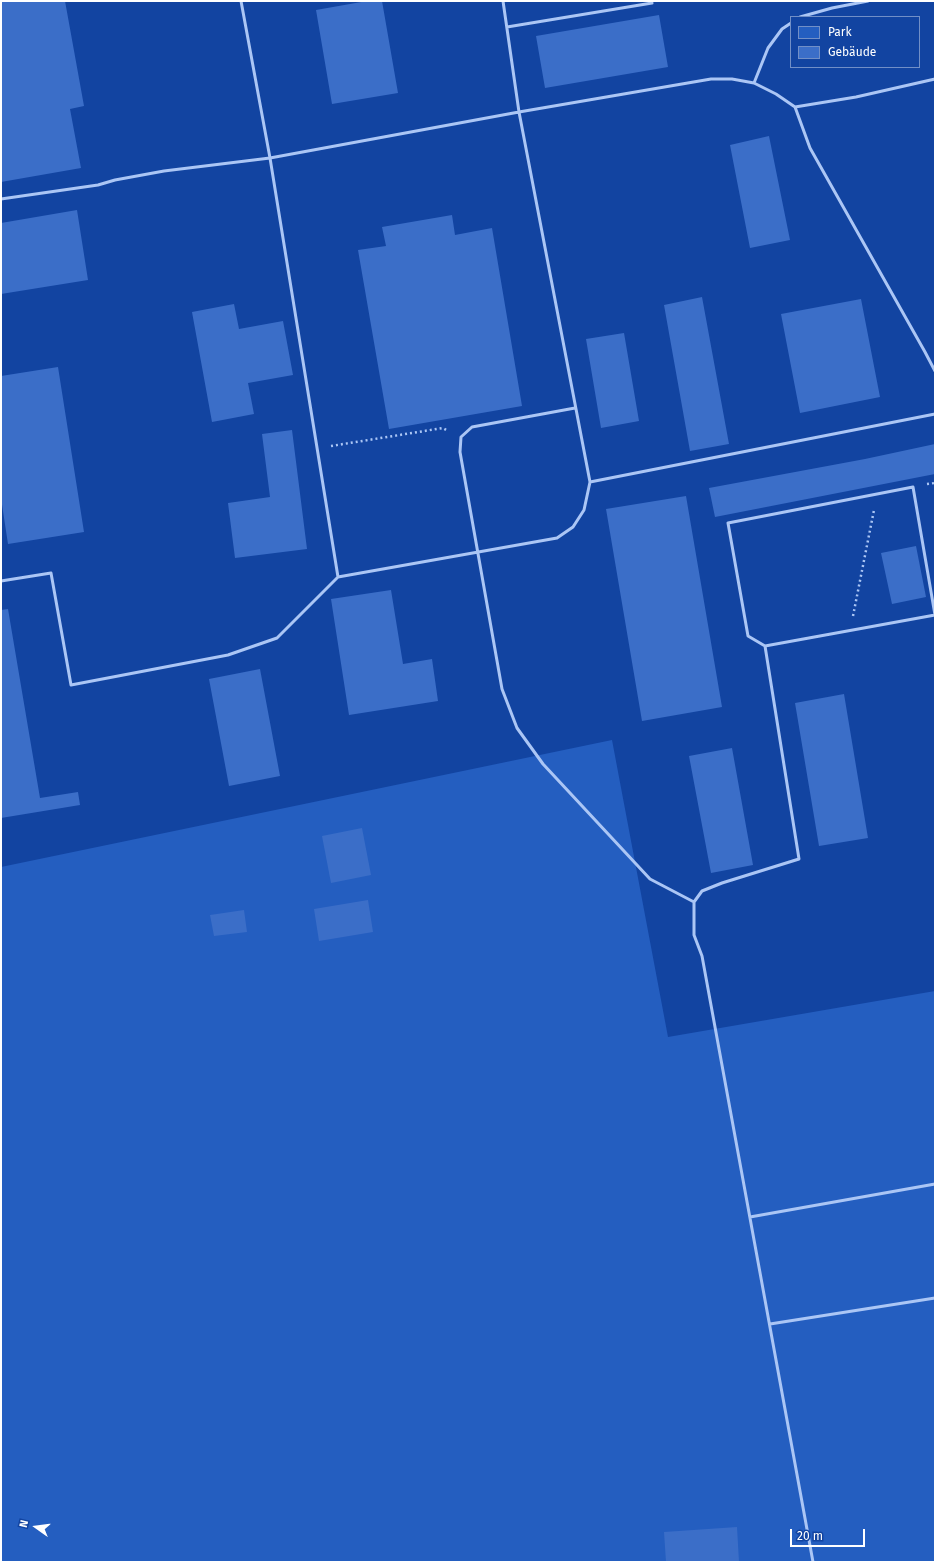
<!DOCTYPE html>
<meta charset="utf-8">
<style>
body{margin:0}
#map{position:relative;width:936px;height:1563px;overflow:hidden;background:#1244a1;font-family:"Fira Sans",sans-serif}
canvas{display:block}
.frame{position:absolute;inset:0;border:2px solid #fff;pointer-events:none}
.legend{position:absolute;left:790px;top:16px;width:130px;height:52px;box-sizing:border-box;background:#1244a1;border:1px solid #718fc7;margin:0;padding:5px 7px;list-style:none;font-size:12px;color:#fff}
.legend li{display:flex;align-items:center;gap:8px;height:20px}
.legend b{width:20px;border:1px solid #718fc7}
.north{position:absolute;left:16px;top:1507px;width:40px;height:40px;-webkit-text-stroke:3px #1244a1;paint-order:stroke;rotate:284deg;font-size:11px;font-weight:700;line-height:16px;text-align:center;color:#fff}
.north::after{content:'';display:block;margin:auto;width:14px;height:18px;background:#fff;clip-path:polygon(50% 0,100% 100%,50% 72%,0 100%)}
.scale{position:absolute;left:790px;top:1529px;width:75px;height:18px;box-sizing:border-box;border:2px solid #fff;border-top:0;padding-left:5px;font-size:12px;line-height:14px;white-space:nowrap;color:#fff;-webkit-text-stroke:3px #1244a1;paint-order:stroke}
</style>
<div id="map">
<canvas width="936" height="1563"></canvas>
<div class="frame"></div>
<ul class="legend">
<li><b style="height:11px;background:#245ec0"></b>Park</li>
<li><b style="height:11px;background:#3b6ec8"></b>Gebäude</li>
</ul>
<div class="north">N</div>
<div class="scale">20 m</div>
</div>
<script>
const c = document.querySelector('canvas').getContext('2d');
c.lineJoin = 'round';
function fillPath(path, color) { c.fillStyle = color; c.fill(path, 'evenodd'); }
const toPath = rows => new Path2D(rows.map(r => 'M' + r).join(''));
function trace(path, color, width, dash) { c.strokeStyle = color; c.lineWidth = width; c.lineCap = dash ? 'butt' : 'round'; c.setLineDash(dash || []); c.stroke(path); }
const green = toPath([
 [612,740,668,1037,935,991,935,1562,1,1562,1,867]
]);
const building = toPath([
 [1,1,65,1,84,106,70,109,81,168,1,182],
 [367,1,382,1,398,93,332,104,316,10],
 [659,15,668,67,545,88,536,36],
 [769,136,790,240,750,248,730,145],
 [77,210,88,280,1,294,1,223],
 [452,215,455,235,492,228,522,406,389,429,358,250,386,246,382,227],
 [702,297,729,444,690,451,664,305],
 [861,299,880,397,800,413,781,314],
 [234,304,239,329,283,321,293,375,248,383,254,414,212,422,192,312],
 [624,333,639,421,601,428,586,339],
 [58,367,84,532,8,544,1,498,1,376],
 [292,430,307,549,235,558,228,503,270,497,262,434],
 [935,444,935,474,715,517,709,488,865,459],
 [686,496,722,707,642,721,606,509],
 [916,546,926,597,892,604,881,553],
 [391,590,403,664,432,659,438,701,349,715,331,599],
 [8,609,40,798,78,792,80,805,1,818,1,610],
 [260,669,280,776,229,786,209,679],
 [844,694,868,838,819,846,795,703],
 [732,748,753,865,711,873,689,756],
 [362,828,371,875,331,883,322,836],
 [368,900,373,932,319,941,314,909],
 [244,910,247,932,214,936,210,915],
 [737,1527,739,1562,666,1562,664,1532]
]);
const path = toPath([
 [331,446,443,428,448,431],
 [927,484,935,483],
 [853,616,874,510]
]);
const service = toPath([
 [241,1,270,158,338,577,557,538,573,527,584,510,590,482,519,112,503,1],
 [800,17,832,8,868,1],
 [507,27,652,3],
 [754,83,768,48,782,29,791,23],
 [795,107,810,148,925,352,935,371],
 [1,199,98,185,115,180,164,171,270,158,519,112,711,79,732,79,754,83,776,94,795,107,856,97,935,79],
 [575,408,472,427,461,437,460,452,502,689,517,728,543,764,650,879,694,902],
 [590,482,935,414],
 [1,581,51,573,71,685,228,655,277,638,338,577],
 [765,646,748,636,728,523,913,487,935,615],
 [750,1217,935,1184],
 [770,1324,935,1298],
 [813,1562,702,956,694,935,694,902,702,891,722,883,799,859,765,646,935,615]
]);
fillPath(green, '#245ec0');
fillPath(building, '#3b6ec8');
trace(path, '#abc6f5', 2.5, [2, 3]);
trace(service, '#abc6f5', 3);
</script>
